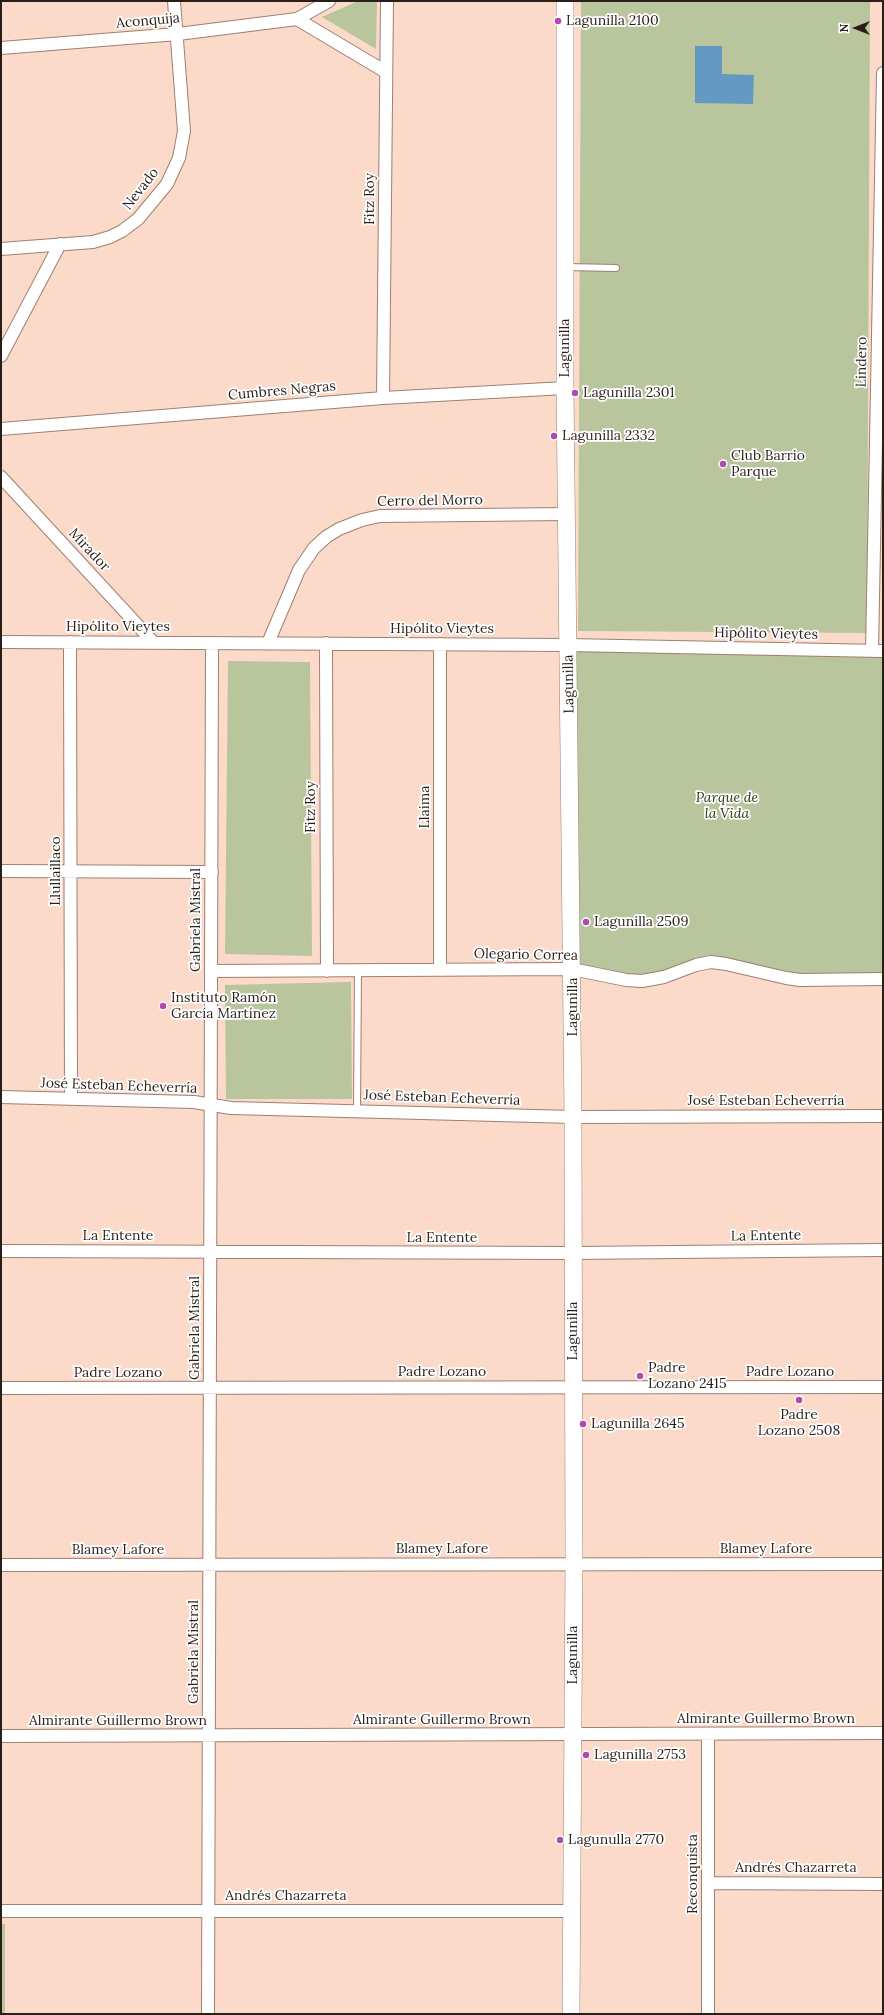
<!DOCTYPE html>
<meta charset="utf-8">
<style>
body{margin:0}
#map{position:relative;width:884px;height:2015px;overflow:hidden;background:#fcdaca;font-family:Lora,serif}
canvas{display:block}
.frame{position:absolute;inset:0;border:2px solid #2a1e18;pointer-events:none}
.north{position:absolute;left:836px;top:8px;width:40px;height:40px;-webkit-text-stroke:3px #fff;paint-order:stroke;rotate:270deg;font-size:11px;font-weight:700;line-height:16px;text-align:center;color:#2a1e18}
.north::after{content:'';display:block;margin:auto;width:14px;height:18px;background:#2a1e18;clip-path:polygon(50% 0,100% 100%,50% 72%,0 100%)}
</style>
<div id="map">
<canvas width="884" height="2015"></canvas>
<div class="frame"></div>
<div class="north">N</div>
</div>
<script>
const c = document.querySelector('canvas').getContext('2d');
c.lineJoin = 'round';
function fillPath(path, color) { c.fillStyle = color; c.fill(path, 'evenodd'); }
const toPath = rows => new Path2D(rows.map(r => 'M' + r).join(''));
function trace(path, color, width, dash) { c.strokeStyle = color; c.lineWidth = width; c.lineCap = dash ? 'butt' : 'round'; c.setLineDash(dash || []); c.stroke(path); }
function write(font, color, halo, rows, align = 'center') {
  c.font = font + ' Lora,serif'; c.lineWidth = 3.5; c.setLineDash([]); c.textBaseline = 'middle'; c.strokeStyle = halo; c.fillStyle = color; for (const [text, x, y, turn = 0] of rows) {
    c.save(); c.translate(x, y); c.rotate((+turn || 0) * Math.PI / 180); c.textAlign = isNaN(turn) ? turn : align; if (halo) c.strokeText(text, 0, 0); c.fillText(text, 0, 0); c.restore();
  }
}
const green = toPath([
 [358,1,377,1,376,49,322,17],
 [581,1,870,1,867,633,578,631],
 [568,645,883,651,883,979,800,980,726,964,642,981,572,969],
 [228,661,310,662,312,956,225,954],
 [351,982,352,1099,226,1099,225,985],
 [1,1924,5,1924,5,2014,1,2014]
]);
const water = toPath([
 [695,46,722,46,722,74,754,75,753,104,695,103]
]);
const lane = toPath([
 [566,267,616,268],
 [357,1111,358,970]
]);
const street = toPath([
 [297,19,386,72],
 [1,48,178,34,297,19,329,1],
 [1,249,93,242,110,237,122,231,138,219,167,184,179,158,184,131,174,1],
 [1,356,60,244],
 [383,398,387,1],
 [1,429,383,398,565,388],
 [1,477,154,643],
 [1,642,568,645,883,651],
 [70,642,71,1099],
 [268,643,299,570,314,548,326,537,339,529,362,520,380,516,566,514],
 [326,643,327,971],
 [440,644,440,970],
 [872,651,883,73],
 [1,871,212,872],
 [211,971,572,969,626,980,642,981,664,977,696,965,711,962,726,964,786,978,800,980,883,979],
 [1,1097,194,1102,231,1108,573,1117,883,1116],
 [1,1251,573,1253,883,1250],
 [1,1388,883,1387],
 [1,1565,883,1564],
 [708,1734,708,2014],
 [1,1736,883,1733],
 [708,1883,883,1884],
 [1,1911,572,1911],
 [208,2014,212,643]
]);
const secondary = toPath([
 [565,1,565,388,573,1117,574,1564,571,2014]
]);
const markers = [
 [558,21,4,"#b04aae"],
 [575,393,4,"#b04aae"],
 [554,436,4,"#b04aae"],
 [723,464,4,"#b04aae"],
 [586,922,4,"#b04aae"],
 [163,1006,4,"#b04aae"],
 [640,1376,4,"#b04aae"],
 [799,1400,4,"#b04aae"],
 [583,1424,4,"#b04aae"],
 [586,1755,4,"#b04aae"],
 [560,1840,4,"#b04aae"]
];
const streetNames = [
 ["Aconquija",148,21,-5],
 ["Nevado",141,189,-52],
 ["Fitz Roy",370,199,-90],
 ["Lagunilla",565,348,-90],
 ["Lindero",862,362,-89],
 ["Cumbres Negras",282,391,-5],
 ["Cerro del Morro",430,501,-1],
 ["Mirador",89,550,47],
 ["Hipólito Vieytes",118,627],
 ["Hipólito Vieytes",442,629],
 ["Hipólito Vieytes",766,634,1],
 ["Lagunilla",569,684,-91],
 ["Fitz Roy",311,807,-90],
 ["Llaima",425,807,-90],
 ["Llullaillaco",56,871,-90],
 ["Gabriela Mistral",196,920,-90],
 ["Olegario Correa",526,955,1],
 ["Lagunilla",573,1007,-90],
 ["José Esteban Echeverría",119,1086,2],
 ["José Esteban Echeverría",442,1098,2],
 ["José Esteban Echeverría",766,1101],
 ["La Entente",118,1236],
 ["La Entente",766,1236,-1],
 ["La Entente",442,1238],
 ["Gabriela Mistral",195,1328,-90],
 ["Lagunilla",573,1331,-90],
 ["Padre Lozano",442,1372],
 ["Padre Lozano",790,1372],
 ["Padre Lozano",118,1373],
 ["Blamey Lafore",442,1549],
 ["Blamey Lafore",766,1549],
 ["Blamey Lafore",118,1550],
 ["Gabriela Mistral",194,1652,-90],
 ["Lagunilla",573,1655,-90],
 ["Almirante Guillermo Brown",766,1719],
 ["Almirante Guillermo Brown",442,1720],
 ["Almirante Guillermo Brown",118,1721],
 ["Andrés Chazarreta",796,1868],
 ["Reconquista",693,1874,-90],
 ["Andrés Chazarreta",286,1896]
];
const poiNames = [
 ["Lagunilla 2100",566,21],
 ["Lagunilla 2301",583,393],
 ["Lagunilla 2332",562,436],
 ["Club Barrio",731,456],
 ["Parque",731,472],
 ["Lagunilla 2509",594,922],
 ["Instituto Ramón",171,998],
 ["García Martínez",171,1014],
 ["Padre",648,1368],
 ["Lozano 2415",648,1384],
 ["Padre",799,1415,"center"],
 ["Lozano 2508",799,1431,"center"],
 ["Lagunilla 2645",591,1424],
 ["Lagunilla 2753",594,1755],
 ["Lagunulla 2770",568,1840]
];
const parkNames = [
 ["Parque de",727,798],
 ["la Vida",727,814]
];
fillPath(green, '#b8c59d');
fillPath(water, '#6499c1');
trace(lane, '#9e7f71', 8);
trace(street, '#9e7f71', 14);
trace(secondary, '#9e7f71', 18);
trace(lane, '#fff', 6);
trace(street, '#fff', 12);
trace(secondary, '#fff', 17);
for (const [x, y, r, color] of markers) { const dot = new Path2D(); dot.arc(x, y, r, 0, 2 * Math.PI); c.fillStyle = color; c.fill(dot); trace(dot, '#fff', 1.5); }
write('14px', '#2a1e18', '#fff', streetNames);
write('14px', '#2a1e18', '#fff', poiNames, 'left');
write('italic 14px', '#303c10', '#fff', parkNames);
</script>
